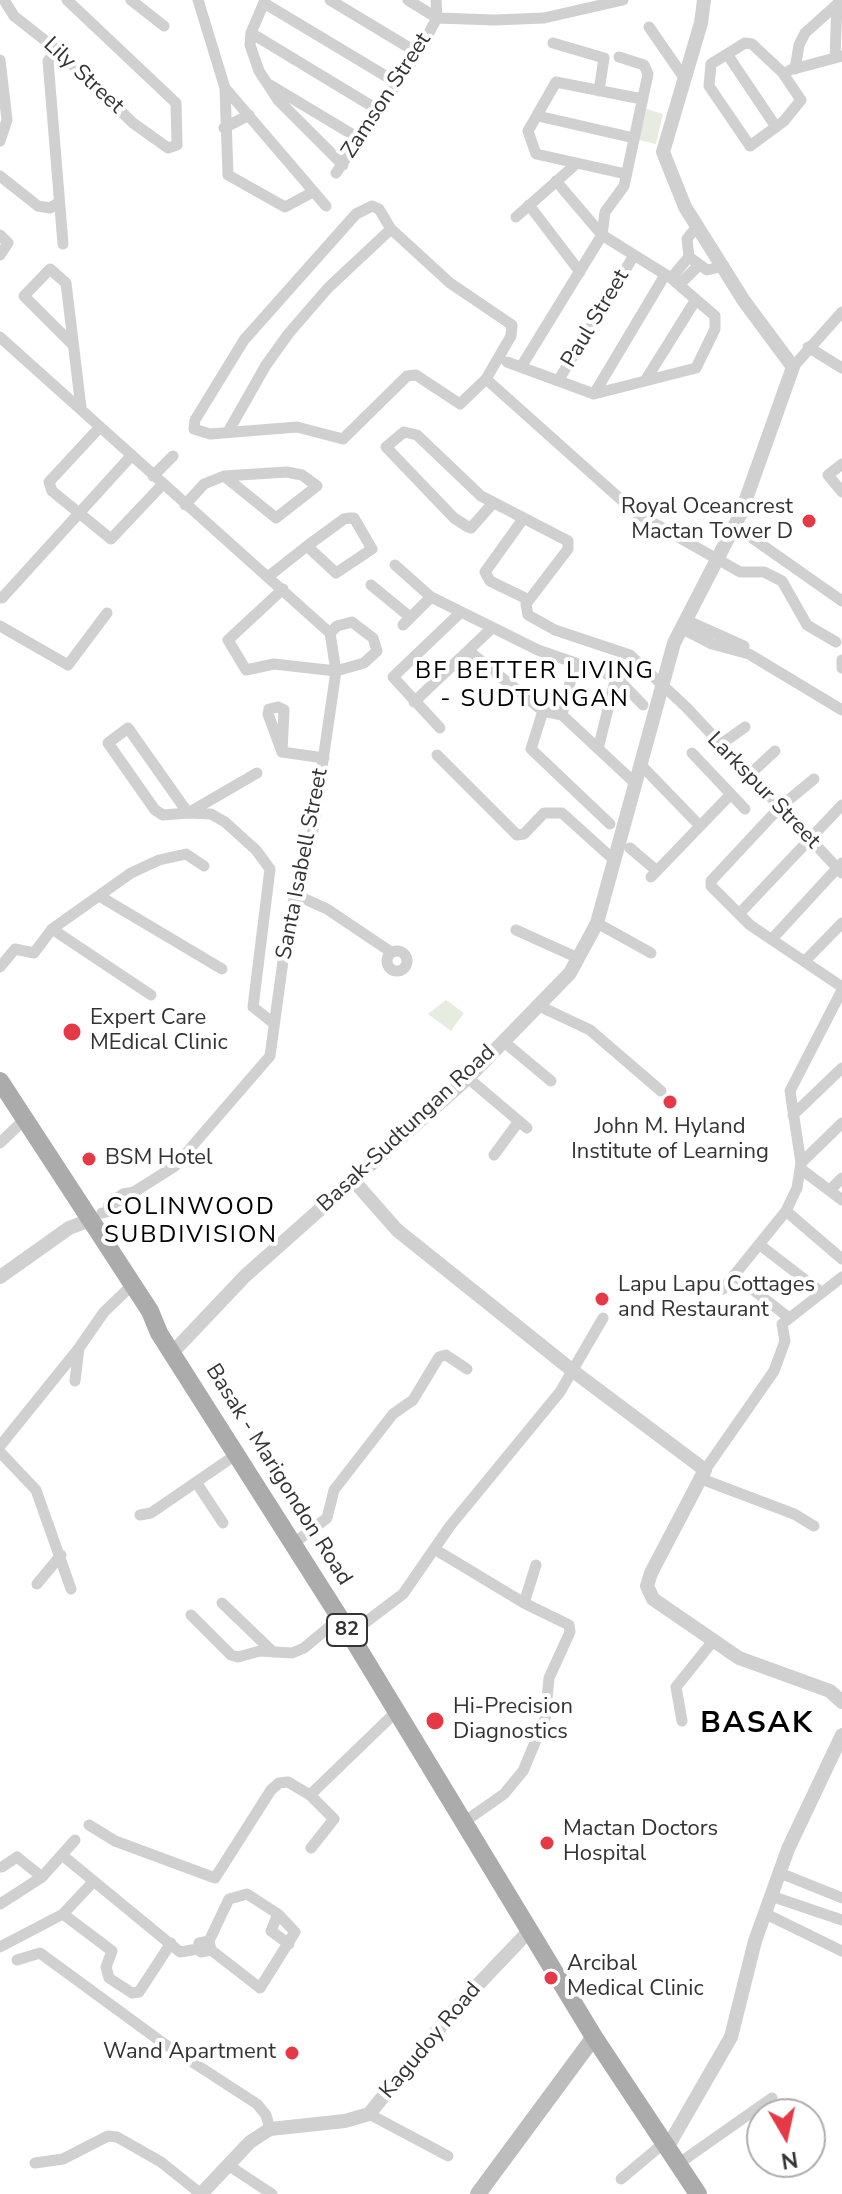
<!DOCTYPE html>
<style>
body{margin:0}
#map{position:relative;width:842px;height:2194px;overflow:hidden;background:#fff;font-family:"Nunito Sans",sans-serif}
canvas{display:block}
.north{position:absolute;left:746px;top:2098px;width:80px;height:80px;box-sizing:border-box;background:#fff;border:2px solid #adadad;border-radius:50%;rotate:171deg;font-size:22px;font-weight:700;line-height:32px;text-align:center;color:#333}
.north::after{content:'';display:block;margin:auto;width:28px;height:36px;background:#e63946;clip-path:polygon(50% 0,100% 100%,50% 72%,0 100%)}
</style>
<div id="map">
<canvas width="842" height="2194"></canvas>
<div class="north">N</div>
</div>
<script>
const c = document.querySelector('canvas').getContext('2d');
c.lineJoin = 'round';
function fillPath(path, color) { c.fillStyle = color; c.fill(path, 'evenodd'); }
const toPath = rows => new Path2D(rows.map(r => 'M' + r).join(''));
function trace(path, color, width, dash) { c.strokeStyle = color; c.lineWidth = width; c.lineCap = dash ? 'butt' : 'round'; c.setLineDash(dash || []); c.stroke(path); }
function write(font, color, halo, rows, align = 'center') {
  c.font = font + ' "Nunito Sans",sans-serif'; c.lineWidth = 8; c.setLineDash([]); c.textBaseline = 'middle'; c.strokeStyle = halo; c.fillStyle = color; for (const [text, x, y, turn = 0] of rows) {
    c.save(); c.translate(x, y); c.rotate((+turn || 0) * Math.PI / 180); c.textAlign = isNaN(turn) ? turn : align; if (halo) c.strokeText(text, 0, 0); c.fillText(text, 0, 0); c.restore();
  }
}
const green = toPath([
 [646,109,663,114,656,144,639,140],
 [446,1000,464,1013,451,1031,428,1014]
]);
const minor = toPath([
 [4,0,14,16,56,49,133,123,168,148,177,145,176,103,67,0],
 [131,0,164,26],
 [198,0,225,88,326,206],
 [265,0,251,33,250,45,259,71,278,100,343,165],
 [330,0,418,53],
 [408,0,437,18,495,20,544,18,623,0],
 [264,3,399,84],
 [649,27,685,79],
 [251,33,380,111],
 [553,43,604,58,599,91],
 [745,43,752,44,782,72,801,100,784,121,750,146,709,86,711,64,745,43],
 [56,49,48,61,63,244],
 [727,54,776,127],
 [835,58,837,4],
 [0,60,7,120,0,141],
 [795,69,799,45,805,33,842,0],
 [790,70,842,56],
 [270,85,360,139],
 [225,88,228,175,285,207,313,192],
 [538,116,634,138],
 [224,128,249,115],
 [336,173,418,53,437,18,436,0],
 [626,174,536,154,528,131,556,82,642,99],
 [0,176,38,206,50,208,58,203],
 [529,205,580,272],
 [372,206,379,209,391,229,450,283,512,325,511,336,486,379,460,404,416,375,407,376,343,439,297,427,210,434,194,429,195,420,244,340,356,214,372,206],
 [516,217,576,164],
 [697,226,687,239,689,257,707,270,724,266],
 [0,235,8,243,0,255],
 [671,278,689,257],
 [679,285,698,266],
 [0,337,330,633,336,671,312,836,289,917,270,1056,175,1166,134,1192,123,1194,109,1204,108,1211],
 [73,345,24,296,50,269,66,283,81,408],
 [808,347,842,368],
 [507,362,594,394,696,368,715,329,715,316,671,278,602,235,556,181],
 [521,367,602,235,605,212,624,186,648,74,644,65,619,57],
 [793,367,842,312],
 [486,379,636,513,740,572,764,572,782,581,807,625,836,642],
 [558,381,633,257],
 [645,381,695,301],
 [594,394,665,275],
 [100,427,49,482,52,491,111,539,162,485],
 [228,432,266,365,289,333,328,288,391,229],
 [842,464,828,475,842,492],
 [287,472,302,475,317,486,276,518,224,476,287,472],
 [153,476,173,456],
 [493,503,471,528,468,527,454,518,386,447,404,432,417,435,481,496,568,541,568,549,526,604,528,615,555,630,630,655,686,707,842,873],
 [185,505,204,484,224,476],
 [523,519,485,572,490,581,529,600],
 [735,526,842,601],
 [395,565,431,597],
 [269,576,307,546,344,519,350,518,354,518,372,549,336,573,307,546],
 [371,585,410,617],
 [283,589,228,640,246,670,274,664,336,671,364,663,377,651,373,638,352,622,337,626,330,633],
 [2,598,132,455],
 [686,620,744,646],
 [403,625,431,597,538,650,616,677,643,705],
 [0,626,68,665,107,613],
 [681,628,712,644,749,654,842,710],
 [470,652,543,711,562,715,636,784],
 [842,660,842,668],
 [414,702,492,628],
 [278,707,284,710,282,752,268,714,269,709,278,707],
 [543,711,531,749,610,824],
 [562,715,575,663],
 [440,728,393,677,460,613],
 [720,745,745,727],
 [598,749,616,677],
 [282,752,324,758],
 [692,753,745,809],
 [437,755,517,835,524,834,544,813,562,813,613,859],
 [641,765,700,826],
 [257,773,188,813,163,815,155,810,108,743,128,728,188,813,211,814,225,822,256,850,270,869,253,1007,272,1022],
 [749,775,775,751],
 [814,779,780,807,711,881,711,886,750,925,842,987],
 [630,848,657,871],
 [651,877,731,794],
 [294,894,327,909,391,952],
 [101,897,222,969],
 [739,914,842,805],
 [597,923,651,953],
 [52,929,151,995],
 [516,930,578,958],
 [772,939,842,863],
 '387 961a10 10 0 1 1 20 0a10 10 0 1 1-20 0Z',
 [805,961,842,923],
 [0,967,15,949,34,953,52,929,131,873,159,860,186,854,204,866],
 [537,1005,590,1030,661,1091],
 [503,1041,551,1081],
 [468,1078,527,1128],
 [793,1115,842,1068],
 [0,1143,26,1118],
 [494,1155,519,1121],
 [801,1163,842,1123],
 [801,1169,842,1200],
 [830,1190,842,1178],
 [786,1211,842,1259],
 [102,1213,115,1210,134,1192],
 [760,1245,821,1292],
 [734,1275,788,1317],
 [723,1289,786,1211,797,1188,801,1163,790,1091,842,990],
 [75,1381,79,1348,104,1312,127,1290],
 [0,1446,79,1348],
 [0,1452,36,1490,71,1589],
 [705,1470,774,1371,785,1341,782,1324,842,1277],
 [699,1478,794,1514,814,1526],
 [196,1482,223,1523],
 [140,1515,151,1513,237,1454],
 [294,1543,327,1518,334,1490,393,1414,413,1400,439,1357,446,1355,467,1369],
 [436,1550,524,1603,569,1625,570,1632,549,1678,545,1719,523,1771,504,1794,464,1822],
 [37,1584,61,1555],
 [222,1603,273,1652],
 [524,1603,536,1565],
 [191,1615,231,1655,238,1657,260,1651,292,1653,304,1648,340,1618],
 [350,1634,403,1594,450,1526,560,1392,603,1318],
 [682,1721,676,1687,713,1641],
 [310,1795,397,1711],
 [89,1825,115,1841,215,1878,271,1790,279,1783,288,1782,310,1795,334,1819,311,1848],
 [62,1855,180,1952,198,1949],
 [2,1867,17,1857,42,1877],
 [780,1873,842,1898],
 [771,1896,842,1920],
 [0,1904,42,1877,75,1840],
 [63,1914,112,1951,106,1967,109,1978,132,1993,139,1992,171,1943],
 [278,1914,271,1931,289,1944],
 [766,1914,842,1951],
 [209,1941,229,1899,247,1894,278,1914,295,1932,260,1988,211,1950,209,1941,199,1943,201,1952,211,1950],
 [0,1947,63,1914,93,1882],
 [17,1960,40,1953,163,2043,257,2104,266,2115,270,2129],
 [369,2114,448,2156],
 [35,2163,63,2159,108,2136,117,2137,161,2162,201,2194],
 [678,2164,772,2098],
 [228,2165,272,2194],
 [621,2179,664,2143]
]);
const tertiary = toPath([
 [353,1180,397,1230,573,1371,705,1470,651,1573,647,1586,653,1599,739,1658,830,1691,842,1702],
 [0,1277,69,1228,90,1220],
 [172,1353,245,1276,468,1078,570,973,597,923,674,643,741,513,793,367,744,301,685,207,663,152,701,23,704,0],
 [667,2148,731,2037,755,1941,788,1849,842,1735],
 [201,2194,250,2142,270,2129,345,2121,369,2114,454,2010,529,1931]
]);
const secondary = toPath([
 [478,2194,594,2037]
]);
const primary = toPath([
 [0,1081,150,1311,159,1333,340,1618,594,2037,698,2194]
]);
const markers = [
 [809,521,8,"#e63946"],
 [72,1032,10,"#e63946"],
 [670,1102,8,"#e63946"],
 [89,1159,8,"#e63946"],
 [602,1299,8,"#e63946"],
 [435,1721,10,"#e63946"],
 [547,1843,8,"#e63946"],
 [551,1978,8,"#e63946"],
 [292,2053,8,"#e63946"]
];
const shields = [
 [347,1630,40]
];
const shieldNames = [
 ["82",347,1630]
];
const streetNames = [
 ["Lily Street",83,76,43],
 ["Zamson Street",387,96,-57],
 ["Paul Street",596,319,-59],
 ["Larkspur Street",763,791,46],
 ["Santa Isabell Street",303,864,-79],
 ["Basak-Sudtungan Road",407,1129,-43],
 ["Basak - Marigondon Road",278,1475,58],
 ["Kagudoy Road",431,2041,-50]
];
const poiNames = [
 ["Royal Oceancrest",793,508,"right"],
 ["Mactan Tower D",793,533,"right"],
 ["Expert Care",90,1019],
 ["MEdical Clinic",90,1044],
 ["John M. Hyland",670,1128,"center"],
 ["Institute of Learning",670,1153,"center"],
 ["BSM Hotel",105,1159],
 ["Lapu Lapu Cottages",618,1286],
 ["and Restaurant",618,1311],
 ["Hi-Precision",453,1708],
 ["Diagnostics",453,1733],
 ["Mactan Doctors",563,1830],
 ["Hospital",563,1855],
 ["Arcibal",567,1965],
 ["Medical Clinic",567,1990],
 ["Wand Apartment",276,2053,"right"]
];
const neighbourhoodNames = [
 ["BF BETTER LIVING",535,672],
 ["- SUDTUNGAN",535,700],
 ["COLINWOOD",191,1208],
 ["SUBDIVISION",191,1236]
];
const districtNames = [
 ["BASAK",757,1725]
];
fillPath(green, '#e6ecdf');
trace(minor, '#d0d0d0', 11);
trace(tertiary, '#d0d0d0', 14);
trace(secondary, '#bdbdbd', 16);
trace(primary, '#ababab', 18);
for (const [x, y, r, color] of markers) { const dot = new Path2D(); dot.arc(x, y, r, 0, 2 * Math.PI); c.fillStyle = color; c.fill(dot); trace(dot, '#fff', 3); }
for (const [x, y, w] of shields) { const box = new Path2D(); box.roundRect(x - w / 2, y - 16, w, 32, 6); c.fillStyle = '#fff'; c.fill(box); trace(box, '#333', 2); }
write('bold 20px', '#333', null, shieldNames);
write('22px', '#333', '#fff', streetNames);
write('22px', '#333', '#fff', poiNames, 'left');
c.letterSpacing = '2px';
write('24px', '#000', '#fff', neighbourhoodNames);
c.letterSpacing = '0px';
c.letterSpacing = '2px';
write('bold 30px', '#000', '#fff', districtNames);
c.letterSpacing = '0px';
</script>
